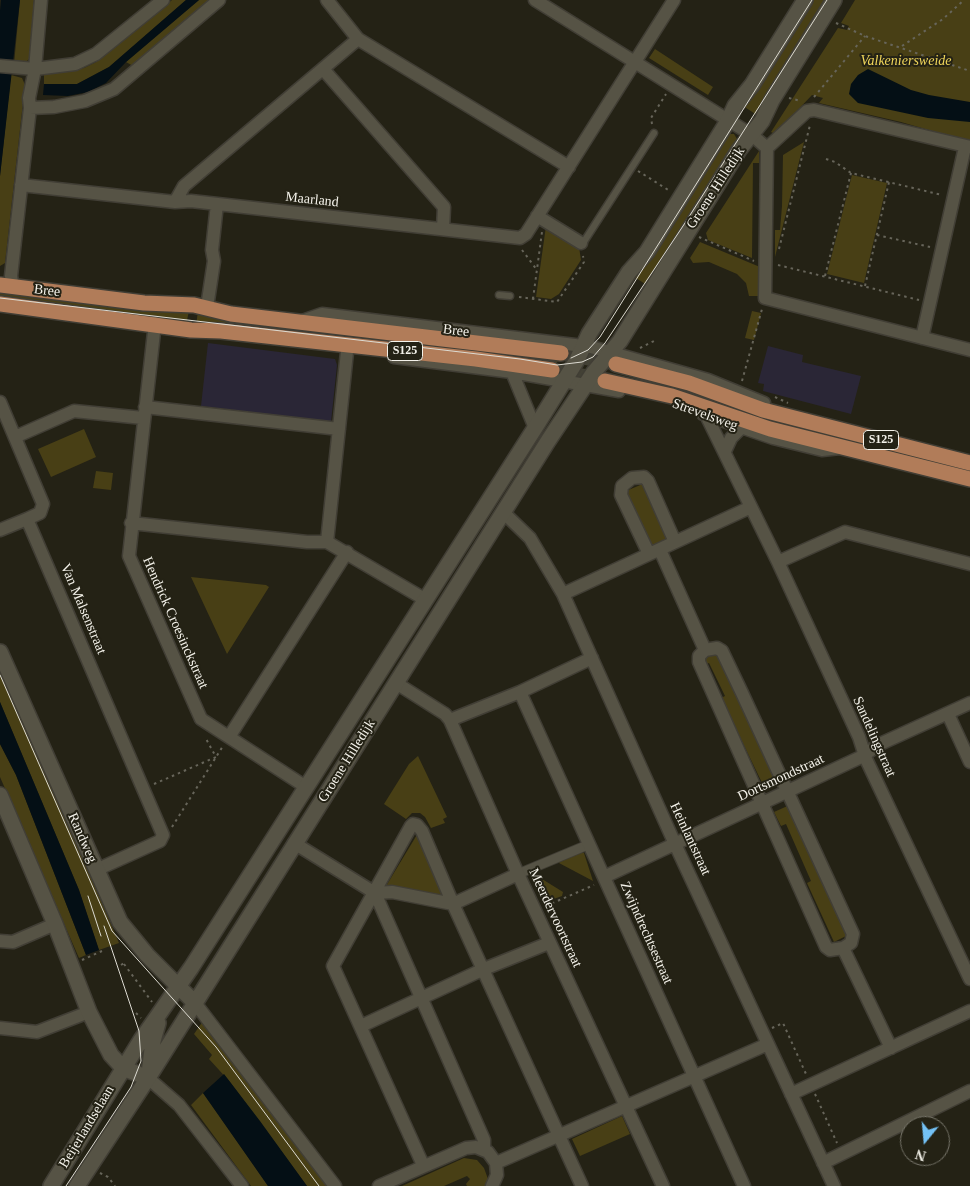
<!DOCTYPE html>
<style>
body{margin:0}
#map{position:relative;width:970px;height:1186px;overflow:hidden;background:#242215;font-family:Georgia,serif}
canvas{display:block}
.north{position:absolute;left:900px;top:1116px;width:50px;height:50px;box-sizing:border-box;background:#242215;border:1px solid #77756a;border-radius:50%;rotate:197deg;font-size:14px;font-weight:700;line-height:20px;text-align:center;color:#f4f2ea}
.north::after{content:'';display:block;margin:auto;width:18px;height:22px;background:#73c1f5;clip-path:polygon(50% 0,100% 100%,50% 72%,0 100%)}
</style>
<div id="map">
<canvas width="970" height="1186"></canvas>
<div class="north">N</div>
</div>
<script>
const c = document.querySelector('canvas').getContext('2d');
c.lineJoin = 'round';
function fillPath(path, color) { c.fillStyle = color; c.fill(path, 'evenodd'); }
const toPath = rows => new Path2D(rows.map(r => 'M' + r).join(''));
function trace(path, color, width, dash) { c.strokeStyle = color; c.lineWidth = width; c.lineCap = dash ? 'butt' : 'round'; c.setLineDash(dash || []); c.stroke(path); }
function write(font, color, halo, rows, align = 'center') {
  c.font = font + ' Georgia,serif'; c.lineWidth = 4; c.setLineDash([]); c.textBaseline = 'middle'; c.strokeStyle = halo; c.fillStyle = color; for (const [text, x, y, turn = 0] of rows) {
    c.save(); c.translate(x, y); c.rotate((+turn || 0) * Math.PI / 180); c.textAlign = isNaN(turn) ? turn : align; if (halo) c.strokeText(text, 0, 0); c.fillText(text, 0, 0); c.restore();
  }
}
const education = toPath([
 [208,343,335,359,337,365,331,422,201,406],
 [768,346,803,355,802,362,861,376,851,414,763,391,764,384,758,383]
]);
const green = toPath([
 [20,0,34,0,29,59,25,63,14,64],
 [172,0,186,0,109,67,77,84,44,84,44,72,84,68,96,62],
 [199,0,212,0,133,66,126,62],
 [809,0,830,0,760,117,740,104],
 [855,0,970,0,970,142,901,122,819,103,823,98,812,95,775,134,771,132,838,28,847,30,849,26,841,23],
 [655,49,713,87,708,95,649,58],
 [11,75,22,78,25,85,5,263,0,266,0,176],
 [725,134,734,134,740,144,650,287,631,275],
 [804,142,775,257,775,230,780,230,782,206,783,155],
 [759,151,759,163,753,163,752,258,708,240,706,233],
 [852,175,887,183,864,283,827,274],
 [546,226,579,247,581,260,559,294,551,299,536,297],
 [700,242,760,267,759,296,749,296,746,283,737,274,709,262,693,263,690,258],
 [0,289,189,311,186,325,0,300],
 [198,310,560,357,554,367,196,327],
 [752,311,761,313,754,340,745,338],
 [737,404,970,468,970,475,734,413],
 [84,429,96,457,51,477,38,449],
 [96,471,113,473,111,490,93,488],
 [645,483,670,537,651,546,626,491],
 [191,577,266,585,269,587,227,654],
 [719,651,782,783,766,791,721,698,725,696,709,663,705,665,703,659],
 [0,669,55,793,119,943,99,950,79,890,0,702],
 [0,744,16,775,86,955,79,958,0,777],
 [418,756,447,817,443,819,445,823,431,828,425,817,420,813,412,813,406,819,384,804,409,764],
 [792,804,843,927,846,926,850,934,834,942,807,883,811,881,786,824,781,826,774,812],
 [418,833,446,895,442,897,386,886],
 [581,852,584,853,593,881,559,863,560,861],
 [534,874,563,892,562,896,545,902,543,901,531,876],
 [203,1021,262,1095,327,1186,307,1186,230,1082,209,1059,212,1055,194,1034],
 [203,1093,243,1150,268,1186,251,1186,191,1105],
 [622,1116,630,1134,580,1156,572,1139],
 [464,1158,477,1160,484,1168,488,1179,487,1186,467,1186,466,1184,470,1179,467,1176,444,1186,402,1186]
]);
const water = toPath([
 [1,0,20,0,0,176,0,11],
 [186,0,199,0,126,62,106,83,88,92,68,96,43,95,44,84,77,84,109,67],
 [868,69,911,90,929,95,970,102,970,122,928,118,858,103,849,94,851,84,858,75],
 [0,702,79,890,99,950,86,955,16,775,0,744],
 [224,1074,260,1121,307,1186,268,1186,203,1093]
]);
const primaryTunnel = toPath([
 [561,353,615,363],
 [552,370,602,380]
]);
const path = toPath([
 [836,23,865,36,970,71],
 [902,46,943,19,964,0],
 [814,97,865,36],
 [789,98,801,101],
 [652,124,651,118,666,94],
 [826,159,835,162,851,173,942,195],
 [638,171,670,191],
 [877,235,930,247],
 [699,237,754,261],
 [779,249,810,125],
 [522,250,537,270],
 [778,265,919,300],
 [825,276,851,173],
 [865,286,889,182],
 [519,297,557,302,584,262,583,256],
 [533,299,542,232],
 [640,348,654,341],
 [742,381,762,309],
 [775,397,788,403],
 [154,784,216,757,205,737],
 [172,827,223,746],
 [546,906,594,885],
 [82,960,102,951],
 [124,964,152,1002],
 [121,965,126,962],
 [136,1013,141,1018],
 [772,1028,783,1023,806,1074],
 [815,1094,837,1143],
 [100,1173,108,1177,115,1186]
]);
const service = toPath([
 [581,243,585,240,654,133],
 [499,295,510,296]
]);
const pedestrian = toPath([
 [518,874,590,844]
]);
const minor = toPath([
 [327,0,358,39,569,167],
 [535,0,752,135,767,148],
 [0,66,35,69,75,64,96,54,163,0],
 [323,69,444,207,443,229],
 [30,108,54,107,85,101,114,89,219,0],
 [767,148,765,298,970,350],
 [767,148,807,111,814,110,970,147],
 [21,185,175,202,191,201,520,238,526,234,674,0],
 [175,202,184,186,358,39],
 [537,216,581,243],
 [13,287,11,276,30,108,29,98,35,69,41,0],
 [207,307,214,261,212,250,217,204],
 [302,321,322,314,591,347,708,380,764,403],
 [155,323,129,556,201,719,306,787],
 [922,338,965,147],
 [394,357,512,372,619,391],
 [512,372,535,428],
 [0,402,43,504,40,513,27,519,163,835,160,841,96,870],
 [145,407,339,429],
 [703,414,773,438,822,450,840,448],
 [706,415,778,562,859,737,866,759,970,979],
 [15,437,74,411,143,418],
 [725,451,731,438,741,428],
 [504,513,530,538,563,594,675,844,834,1186],
 [131,523,307,542,327,542,426,600],
 [0,530,27,519],
 [327,542,347,352],
 [660,550,705,650],
 [649,554,621,495,622,486,632,478,644,477,648,481,675,542],
 [778,562,845,532,970,564],
 [563,594,751,507],
 [717,648,722,651,742,693,853,934,851,943,843,948,830,950,826,947,699,662,699,656,705,650,717,648],
 [396,683,445,714,450,720,518,874,663,1186],
 [520,692,744,1186],
 [948,714,970,762],
 [450,720,520,692,592,658],
 [229,737,347,552],
 [294,843,375,893,484,1140,484,1148],
 [518,874,453,904,582,1186],
 [604,877,861,757,880,744,970,703],
 [375,893,392,892,453,904,422,831,417,825,413,824,411,826,333,966,423,1165],
 [0,941,13,942,55,924],
 [843,948,891,1048],
 [195,1003,335,1186],
 [361,1026,484,969,549,943],
 [0,1028,37,1032,89,1012],
 [148,1078,179,1105,242,1186],
 [791,1094,970,1011],
 [496,1163,768,1044],
 [823,1163,970,1091],
 [379,1186,466,1148,476,1147,488,1152,496,1163,497,1175,492,1186]
]);
const tertiary = toPath([
 [0,652,120,922,147,955,195,1003],
 [0,795,55,924,89,1012,111,1055,123,1068,148,1078],
 [149,1074,153,1041,158,1023],
 [51,1186,141,1040,191,968,535,428,577,360,589,334,629,272,647,252,728,121,735,106,752,85,805,0],
 [77,1186,148,1078,548,441,594,372,620,341,739,150,762,121,772,100,834,0]
]);
const primary = toPath([
 [0,285,144,303,194,305,231,314,561,353],
 [0,304,191,330,221,331,476,359,552,370],
 [616,364,689,383,763,410,970,463],
 [605,381,672,396,770,429,970,479]
]);
const tram = toPath([
 [0,298,520,359,557,365,582,362,593,357,605,343,685,223,827,0],
 [571,358,588,350,600,337,812,0],
 [0,675,112,931,216,1047,319,1186],
 [88,896,101,936],
 [66,1186,131,1087,141,1061,139,1031,104,926]
]);
const shields = [
 [405,351,35],
 [881,440,35]
];
const shieldNames = [
 ["S125",405,351],
 ["S125",881,440]
];
const parkNames = [
 ["Valkeniersweide",906,61]
];
const streetNames = [
 ["Groene Hilledijk",716,188,-57],
 ["Maarland",312,200,6],
 ["Bree",47,291,7],
 ["Bree",456,331,7],
 ["Strevelsweg",705,415,20],
 ["Van Malsenstraat",83,609,67],
 ["Hendrick Croesinckstraat",175,623,66],
 ["Sandelingstraat",874,737,66],
 ["Groene Hilledijk",347,761,-58],
 ["Dortsmondstraat",781,778,-25],
 ["Randweg",82,838,66],
 ["Heinlantstraat",690,839,65],
 ["Meerdervoortstraat",555,918,65],
 ["Zwijndrechtsestraat",646,933,66],
 ["Beijerlandselaan",87,1127,-59]
];
fillPath(education, '#2a2636');
fillPath(green, '#483f15');
fillPath(water, '#040f15');
trace(primaryTunnel, '#434135', 15, [15, 8]);
trace(service, '#413e35', 9);
trace(pedestrian, '#413e35', 11);
trace(minor, '#413e35', 15);
trace(tertiary, '#413e35', 18);
trace(primary, '#413e35', 18);
trace(path, '#67655a', 2, [2.5, 4]);
trace(service, '#565345', 6);
trace(pedestrian, '#565345', 9);
trace(minor, '#565345', 12);
trace(tertiary, '#565345', 15);
trace(primary, '#b17c59', 15);
trace(tram, '#dddbd2', 1);
for (const [x, y, w] of shields) { const box = new Path2D(); box.roundRect(x - w / 2, y - 9.5, w, 19, 4); c.fillStyle = '#242215'; c.fill(box); trace(box, '#f4f2ea', 1); }
write('bold 12px', '#f4f2ea', null, shieldNames);
write('italic 14px', '#efd55a', '#242215', parkNames);
write('14px', '#f4f2ea', '#242215', streetNames);
</script>
